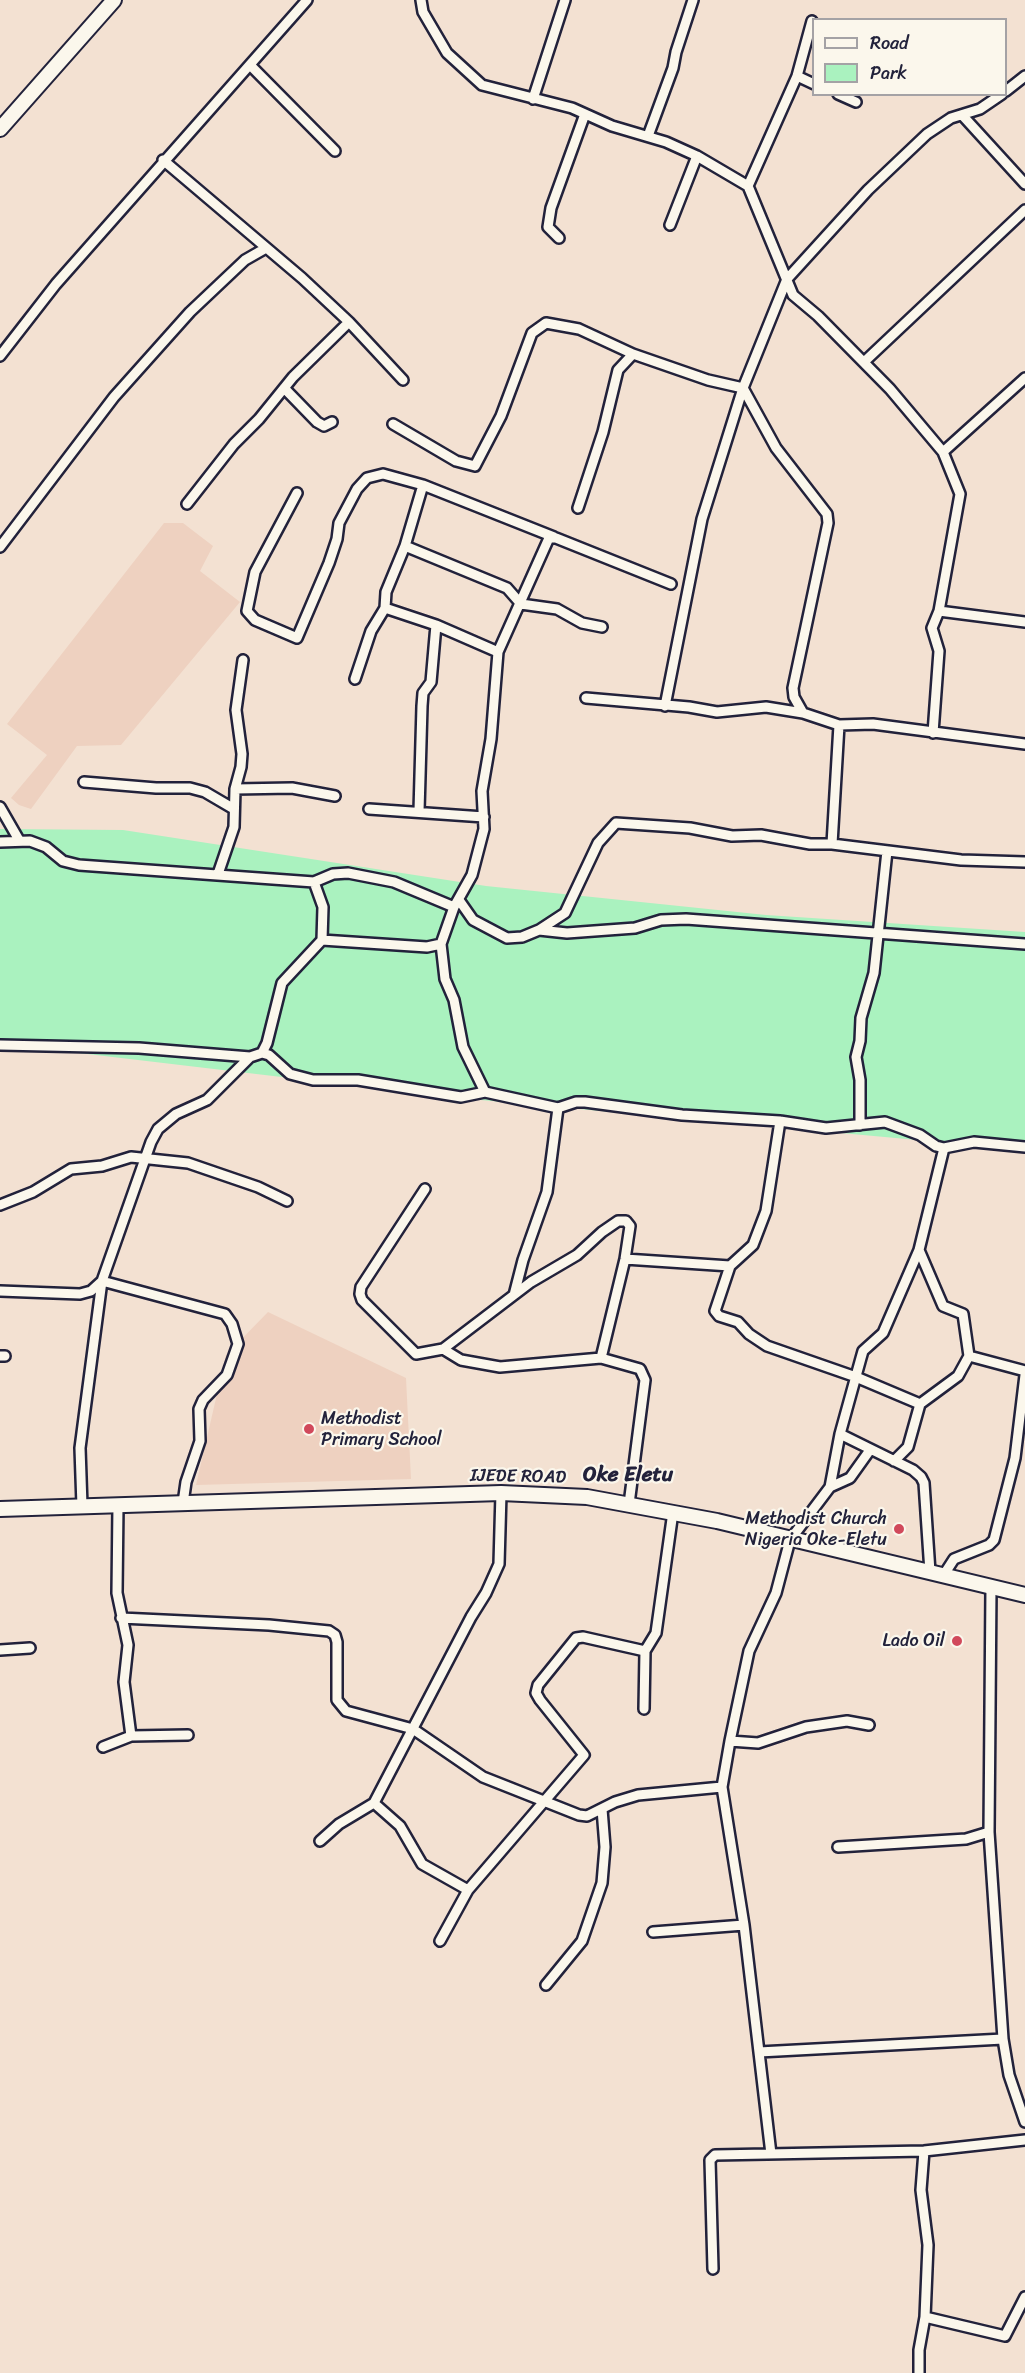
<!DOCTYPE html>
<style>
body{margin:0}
#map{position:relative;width:1025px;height:2373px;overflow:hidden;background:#f3e1d2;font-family:Sriracha,sans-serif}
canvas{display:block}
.legend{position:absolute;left:812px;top:18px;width:195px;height:78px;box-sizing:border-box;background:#fbf7ec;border:2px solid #a4a2a5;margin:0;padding:8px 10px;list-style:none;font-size:18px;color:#22223b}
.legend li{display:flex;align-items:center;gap:12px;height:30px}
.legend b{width:30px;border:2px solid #a4a2a5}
</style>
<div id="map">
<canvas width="1025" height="2373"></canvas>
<ul class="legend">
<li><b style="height:8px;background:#fbf7ec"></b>Road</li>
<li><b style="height:16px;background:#aaf2bf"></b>Park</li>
</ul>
</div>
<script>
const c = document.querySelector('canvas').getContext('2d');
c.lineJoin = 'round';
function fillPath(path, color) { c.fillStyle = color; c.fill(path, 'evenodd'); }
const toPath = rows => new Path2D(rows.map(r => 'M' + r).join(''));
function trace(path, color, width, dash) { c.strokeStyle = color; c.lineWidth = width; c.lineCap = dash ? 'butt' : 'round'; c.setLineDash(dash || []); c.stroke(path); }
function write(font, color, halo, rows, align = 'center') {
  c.font = font + ' Sriracha,sans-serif'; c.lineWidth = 4.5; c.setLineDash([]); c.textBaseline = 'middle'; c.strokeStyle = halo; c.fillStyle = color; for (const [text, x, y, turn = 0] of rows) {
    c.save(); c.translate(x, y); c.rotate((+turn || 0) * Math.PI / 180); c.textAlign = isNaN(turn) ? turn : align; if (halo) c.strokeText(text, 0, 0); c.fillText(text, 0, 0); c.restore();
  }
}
const built = toPath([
 [164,523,183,523,213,546,200,571,240,602,121,745,77,746,31,809,19,805,11,798,47,755,7,724],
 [268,1312,406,1378,411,1479,196,1485,226,1355]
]);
const green = toPath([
 [0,829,123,830,486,886,766,915,1025,932,1025,1148,983,1146,459,1098,62,1051,0,1048]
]);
const minor = toPath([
 [421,0,423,12,447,53,482,85,572,108,612,126,666,142,697,156,748,186,793,295,818,316,890,389,943,452,960,494,939,611,932,628,939,651,933,733],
 [250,65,335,151],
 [797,76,812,21],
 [1006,91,1025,76],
 [838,94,856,102],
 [533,99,565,0],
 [963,116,1025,184],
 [648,136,673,68,676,52,693,0],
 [163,160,302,278,349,322,293,377,259,419,234,444,187,504],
 [748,186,797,76,814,84],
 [670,225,697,156],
 [559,238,548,227,551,208,585,114],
 [349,322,403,380],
 [0,356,56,284,307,0],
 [864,362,1025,210],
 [284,388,317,422,324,426,332,422],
 [393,424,456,461,475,466,501,416,532,333,546,323,579,329,633,354,708,380,743,388,776,448,827,514,828,523,793,688,794,697,803,713],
 [943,452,1025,378],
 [297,493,255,572,247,611,255,620,297,638,329,563,337,539,339,523,357,489,367,478,383,474,423,485,554,537],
 [578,508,603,432,618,370,633,354],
 [405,546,507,588,521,604,557,609,582,623,602,627],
 [0,547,114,397,190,312,245,260,266,248],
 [385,608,436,625,498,652],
 [939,611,1025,622],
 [355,679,371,631,385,608,386,592,405,546,423,485],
 [586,698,689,707,717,712,766,707,803,713,839,725,873,724,1025,744],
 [665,706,702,519,743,388,787,279,868,190,927,134,951,118,980,109,1002,94],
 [84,782,156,788,190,788,205,792,234,809],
 [235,789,292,788,335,796],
 [0,807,19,840],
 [369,809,484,817],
 [419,811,422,706,423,693,431,682,436,625],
 [0,842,30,841,46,847,63,861,79,865,314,882,333,874,348,873,394,882,454,907],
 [832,844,839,725],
 [218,874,234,827,235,789,241,767,242,754,236,710,243,660],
 [459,900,473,920,507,938,522,937,539,930,567,933,635,928,661,920,686,919,1025,944],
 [539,930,565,913,598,843,616,823,690,828,732,836,761,835,810,844,832,844,961,860,1025,862],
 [322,940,427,947,441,944],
 [0,1045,139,1048,250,1057],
 [262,1053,267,1043,282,983,322,940,323,907,314,882],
 [485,1092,463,1047,454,1000,445,979,441,944,454,907,472,875,484,829,482,791,491,739,498,652,549,538,556,538,671,584],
 [780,1121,766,1211,753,1245,730,1266,715,1311,719,1316,738,1322,749,1334,767,1346,856,1377,920,1404],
 [860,1125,860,1080,856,1057,860,1041,861,1018,874,973,887,851],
 [425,1189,361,1287,360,1294,362,1300,416,1354,443,1349,531,1282,577,1255,602,1232,618,1221,626,1221,630,1226,625,1259,601,1358],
 [0,1205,33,1192,71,1169,102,1166,131,1157,188,1163,258,1187,287,1201],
 [625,1259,730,1266],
 [0,1291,80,1294,91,1291,102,1281,225,1314,232,1324,238,1344,227,1375,203,1400,199,1409,200,1441,186,1482,183,1503],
 [514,1295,523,1260,547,1192,558,1108],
 [443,1349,461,1360,500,1367,601,1358,640,1369,645,1380,629,1504],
 [0,1356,5,1356],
 [969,1356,1025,1371],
 [840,1434,913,1470,921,1477,924,1483,930,1572],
 [894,1461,908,1447,920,1404,958,1376,969,1356,963,1314,943,1306,919,1250],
 [830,1487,850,1478,870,1450],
 [118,1505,117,1593,128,1645,124,1682,131,1736],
 [82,1506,80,1448,102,1281,151,1142,158,1129,176,1114,207,1100,250,1057,262,1053,269,1055,290,1074,313,1080,358,1080,461,1097,485,1092,558,1108,576,1102,585,1102,682,1115,780,1121,826,1128,885,1122,920,1135,936,1146,944,1148,974,1142,1025,1147],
 [943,1576,954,1559,989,1545,994,1540,1015,1458,1025,1375],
 [991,1587,989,1832,1003,2039,1009,2075,1025,2122],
 [121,1618,269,1625,329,1631,335,1635,337,1642,337,1700,346,1711,413,1729,483,1777,579,1815,587,1816,615,1802,638,1795,722,1787],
 [0,1650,30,1648],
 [644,1709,645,1651,656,1633,673,1512],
 [730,1741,758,1743,806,1727,847,1721,869,1725],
 [103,1747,131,1736,188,1735],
 [374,1803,400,1826,422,1864,468,1890],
 [320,1841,339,1824,374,1803,471,1617,486,1593,499,1564,501,1493],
 [838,1847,966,1839,989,1832],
 [653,1932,744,1925],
 [440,1941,468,1890,584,1755,540,1700,536,1693,538,1685,576,1638,583,1637,645,1651],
 [546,1985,582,1941,602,1883,605,1847,602,1809],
 [759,2052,1003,2039],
 [771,2154,744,1925,722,1787,730,1741,749,1651,776,1593,790,1540,830,1487,840,1434,861,1358,863,1351,883,1333,919,1250,944,1148],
 [713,2269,710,2160,715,2155,924,2151,1025,2140],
 [925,2317,1005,2336,1025,2297],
 [919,2373,919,2350,925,2317,928,2245,921,2190,924,2151]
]);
const secondary = toPath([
 [0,129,114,0],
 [0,1509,501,1493,587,1497,717,1521,1025,1595]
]);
const markers = [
 [309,1429,6,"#d1495b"],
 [899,1529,6,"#d1495b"],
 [957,1641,6,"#d1495b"]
];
const poiNames = [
 ["Methodist",321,1419,"left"],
 ["Primary School",321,1440,"left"],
 ["Methodist Church",887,1519],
 ["Nigeria Oke-Eletu",887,1540],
 ["Lado Oil",945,1641]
];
const streetNames = [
 ["IJEDE ROAD",518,1477,1]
];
const quarterNames = [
 ["Oke Eletu",628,1476]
];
fillPath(built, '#eed1c0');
fillPath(green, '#aaf2bf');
trace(minor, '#22223b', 14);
trace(secondary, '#22223b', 18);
trace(minor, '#fbf7ec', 9);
trace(secondary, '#fbf7ec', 14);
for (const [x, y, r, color] of markers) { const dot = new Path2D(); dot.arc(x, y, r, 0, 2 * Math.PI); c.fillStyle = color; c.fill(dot); trace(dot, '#fbf7ec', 2); }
write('18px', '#22223b', '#fbf7ec', poiNames, 'right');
write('18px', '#22223b', '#fbf7ec', streetNames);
write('bold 21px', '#22223b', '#fbf7ec', quarterNames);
</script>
